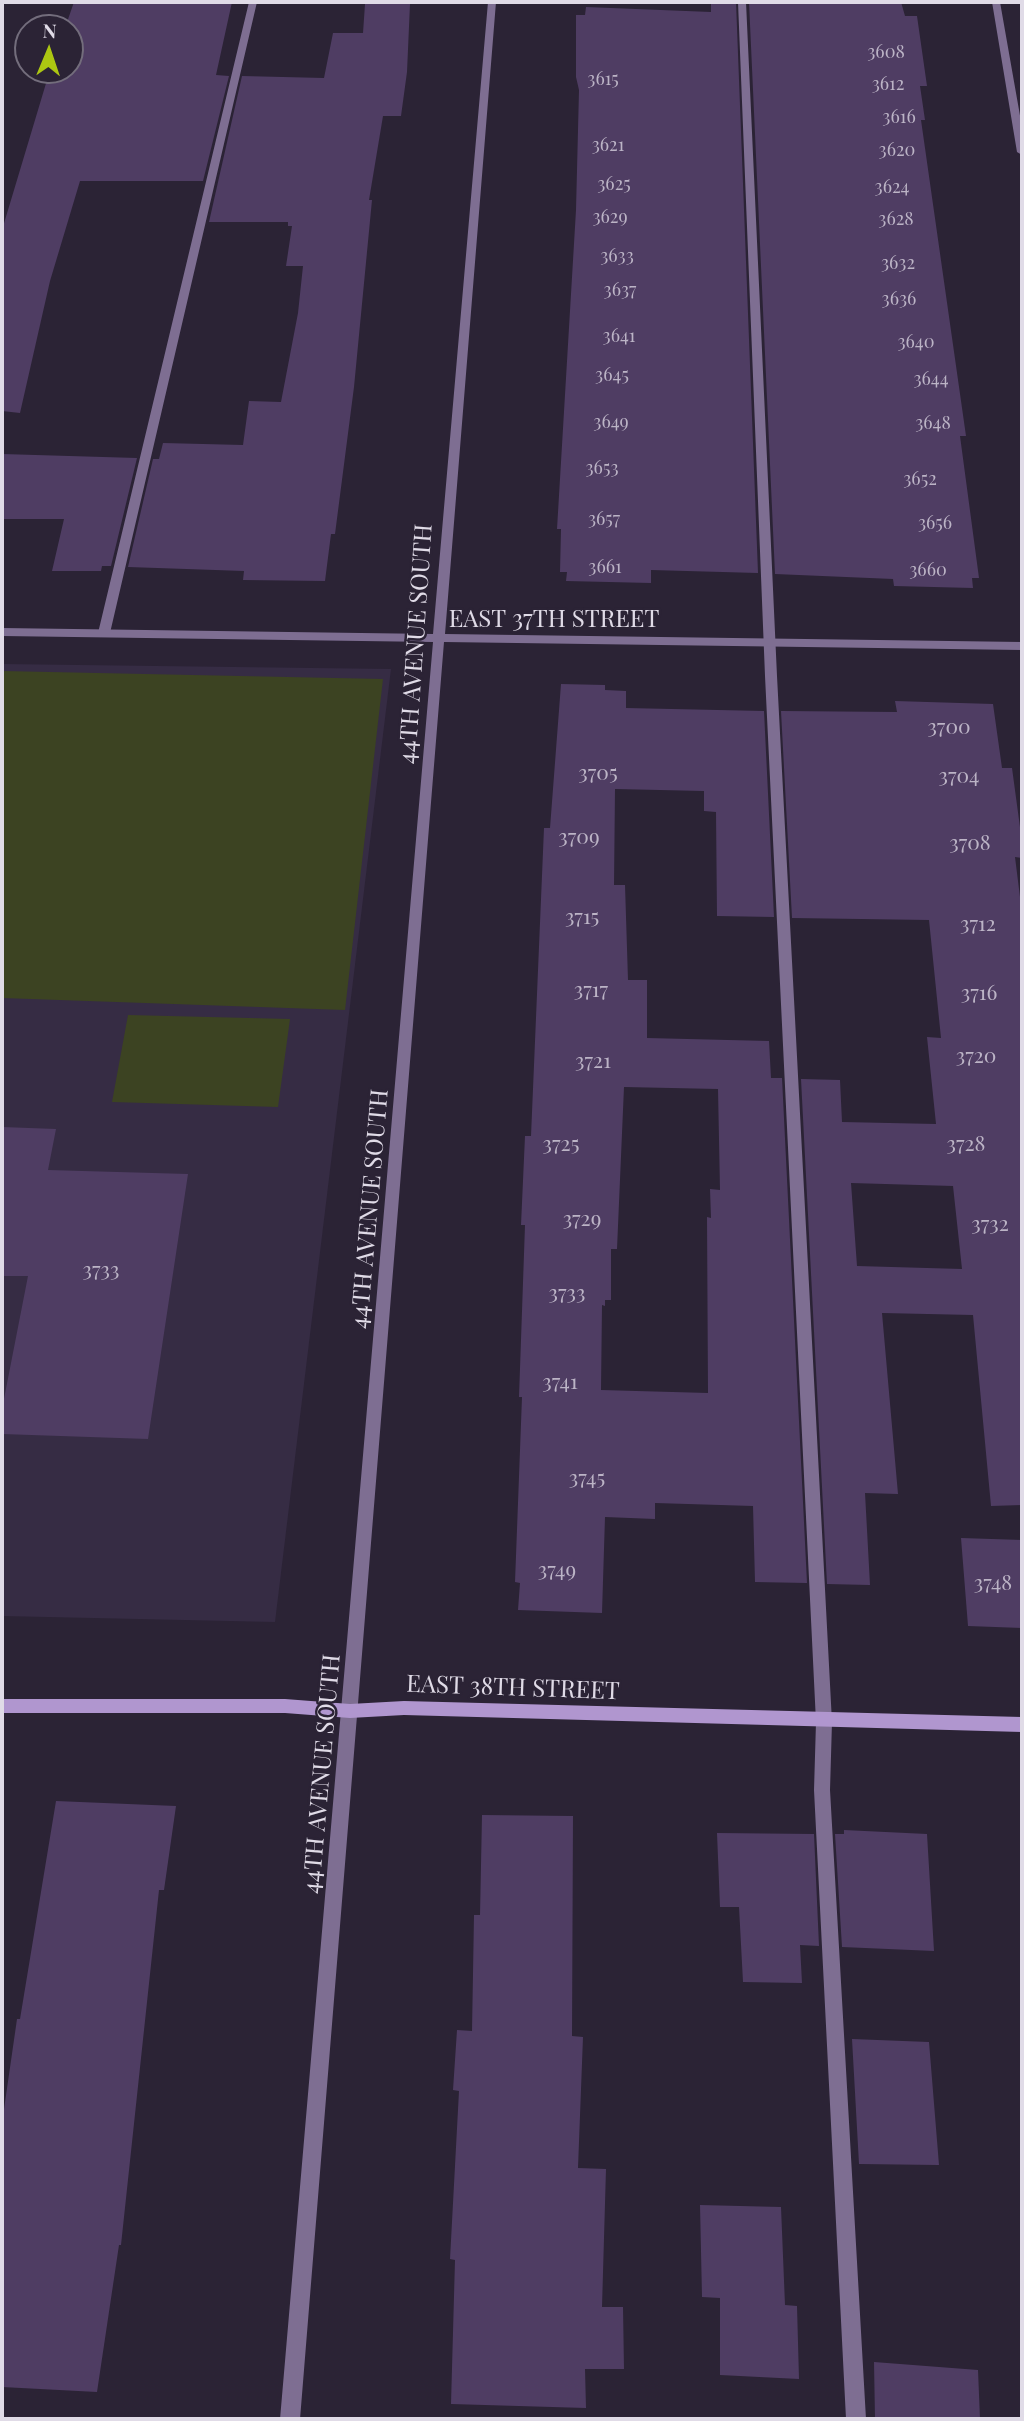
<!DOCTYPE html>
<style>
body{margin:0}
#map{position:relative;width:1024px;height:2421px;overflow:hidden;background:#2b2335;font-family:"Playfair Display",serif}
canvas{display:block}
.frame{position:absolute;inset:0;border:4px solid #e0dbe7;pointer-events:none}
.north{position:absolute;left:14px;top:14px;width:70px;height:70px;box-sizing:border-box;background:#2b2335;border:2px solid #736d7c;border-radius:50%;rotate:2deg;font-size:19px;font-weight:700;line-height:28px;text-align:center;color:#e0dbe7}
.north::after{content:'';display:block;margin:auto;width:24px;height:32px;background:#acc612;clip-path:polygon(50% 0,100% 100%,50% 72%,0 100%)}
</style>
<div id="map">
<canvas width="1024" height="2421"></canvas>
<div class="frame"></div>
<div class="north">N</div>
</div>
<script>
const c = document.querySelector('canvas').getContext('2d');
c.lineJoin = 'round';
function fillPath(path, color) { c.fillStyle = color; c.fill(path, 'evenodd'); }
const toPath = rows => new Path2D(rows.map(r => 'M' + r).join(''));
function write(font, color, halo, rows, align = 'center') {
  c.font = font + ' "Playfair Display",serif'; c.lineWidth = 5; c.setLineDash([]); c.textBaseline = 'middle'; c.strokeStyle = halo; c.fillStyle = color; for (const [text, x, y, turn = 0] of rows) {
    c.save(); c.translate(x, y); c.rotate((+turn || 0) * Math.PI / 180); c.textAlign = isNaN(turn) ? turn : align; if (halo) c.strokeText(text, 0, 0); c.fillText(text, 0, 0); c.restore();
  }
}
const built = toPath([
 [2,664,391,669,275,1622,2,1616]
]);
const green = toPath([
 [2,671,383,679,345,1010,2,998],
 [128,1015,290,1019,278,1107,112,1102]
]);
const building = toPath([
 [74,2,232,2,216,75,229,76,203,181,80,181,50,281,20,413,2,411,2,230,50,70,70,70,70,28,65,28],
 [711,2,736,2,758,573,651,570,651,583,566,581,567,572,560,572,561,529,557,529,576,210,579,90,576,77,576,15,585,15,586,7,711,12],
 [749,2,901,2,905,16,917,16,927,86,920,86,925,120,921,120,966,436,960,436,979,578,972,578,973,588,894,586,893,579,775,574],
 [365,4,410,4,407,72,401,116,383,116,369,200,372,200,354,387,335,534,331,534,325,581,243,580,244,571,128,567,153,459,159,459,163,443,243,445,249,401,281,402,298,313,303,266,286,266,292,226,288,226,288,222,209,222,242,76,324,78,333,33,363,33],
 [2,454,137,458,111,566,102,566,101,571,52,571,64,519,2,519],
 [561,684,605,685,605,690,626,691,626,708,764,711,774,917,717,916,716,812,704,811,704,791,615,789,614,885,625,885,628,980,647,980,647,1038,769,1041,771,1078,782,1078,807,1583,755,1582,753,1506,655,1503,655,1519,605,1517,602,1613,518,1610,520,1583,515,1582,522,1397,519,1397,525,1225,521,1225,525,1136,531,1136,544,828,550,828],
 [624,1087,718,1089,720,1190,710,1189,711,1218,707,1217,708,1393,601,1390,602,1305,605,1306,605,1300,611,1300,611,1249,617,1249],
 [895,701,993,704,1002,768,1012,768,1022,842,1022,858,1015,857,1022,913,1022,1505,991,1506,973,1315,882,1313,898,1494,865,1493,870,1585,827,1584,801,1079,840,1080,842,1122,936,1124,927,1037,941,1038,929,920,792,918,781,711,897,712],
 [851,1183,953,1186,962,1269,857,1266],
 [2,1127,56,1129,48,1170,188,1174,148,1439,2,1434,2,1409,28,1276,2,1276],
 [961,1538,1022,1540,1022,1628,968,1626],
 [56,1801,176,1806,164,1890,159,1890,121,2245,119,2245,97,2392,2,2387,2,2123,17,2019,20,2019],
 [482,1815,573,1816,572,2036,583,2037,578,2168,606,2169,602,2307,623,2307,624,2369,585,2369,586,2408,451,2404,455,2260,450,2259,459,2091,453,2090,457,2030,472,2031,474,1915,480,1915],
 [844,1830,927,1834,934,1951,842,1947,835,1834,844,1834],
 [717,1833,814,1834,819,1946,800,1945,802,1983,743,1982,739,1907,720,1907],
 [852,2039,929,2042,939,2165,859,2164],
 [700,2205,781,2207,785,2305,797,2306,799,2379,720,2375,720,2298,702,2297],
 [874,2362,978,2370,980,2419,875,2419]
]);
const lane = toPath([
 [249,2,257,2,110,633,104,637,98,633,249,2],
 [738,2,746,2,777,676,832,1722,830,1790,866,2419,846,2419,814,1790,816,1722,765,676,738,2]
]);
const street = toPath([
 [488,2,496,2,445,634,1022,642,1022,650,444,642,300,2419,280,2419,433,642,2,636,2,628,433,634,488,2],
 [992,2,1000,2,1022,127,1022,155,1017,152,992,2]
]);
const secondary = toPath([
 [2,1699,285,1699,350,1704,404,1701,1022,1717,1022,1732,404,1715,350,1718,285,1713,2,1713,2,1699]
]);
const farNumbernames = [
 ["3608",886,52],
 ["3615",603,79],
 ["3612",888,84],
 ["3616",899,117],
 ["3621",608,145],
 ["3620",897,150],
 ["3625",614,184],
 ["3624",892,187],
 ["3629",610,217],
 ["3628",896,219],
 ["3633",617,256],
 ["3632",898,263],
 ["3637",620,290],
 ["3636",899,299],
 ["3641",619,336],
 ["3640",916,342],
 ["3645",612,375],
 ["3644",931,379],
 ["3649",611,422],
 ["3648",933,423],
 ["3653",602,468],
 ["3652",920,479],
 ["3657",604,519],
 ["3656",935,523],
 ["3661",605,567],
 ["3660",928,570]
];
const numberNames = [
 ["3700",949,727],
 ["3705",598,773],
 ["3704",959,776],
 ["3709",579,837],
 ["3708",970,843],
 ["3715",582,917],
 ["3712",978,924],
 ["3717",591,990],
 ["3716",979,993],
 ["3720",976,1056],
 ["3721",593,1061],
 ["3725",561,1144],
 ["3728",966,1144],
 ["3729",582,1219],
 ["3732",990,1224],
 ["3733",101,1270],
 ["3733",567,1293],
 ["3741",560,1382],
 ["3745",587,1478],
 ["3749",557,1570],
 ["3748",993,1583]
];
const streetNames = [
 ["EAST 37TH STREET",554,620],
 ["44TH AVENUE SOUTH",416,644,-86],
 ["44TH AVENUE SOUTH",370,1209,-85],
 ["EAST 38TH STREET",513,1688,2],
 ["44TH AVENUE SOUTH",322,1774,-85]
];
fillPath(built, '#362c44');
fillPath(green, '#3c4322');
fillPath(building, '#4f3d63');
fillPath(lane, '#7e6e92');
fillPath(street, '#7e6e92');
fillPath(secondary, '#b096cf');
write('18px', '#bcb4c6', null, farNumbernames);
write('21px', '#bcb4c6', null, numberNames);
write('24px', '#e0dbe7', '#2b2335', streetNames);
</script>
